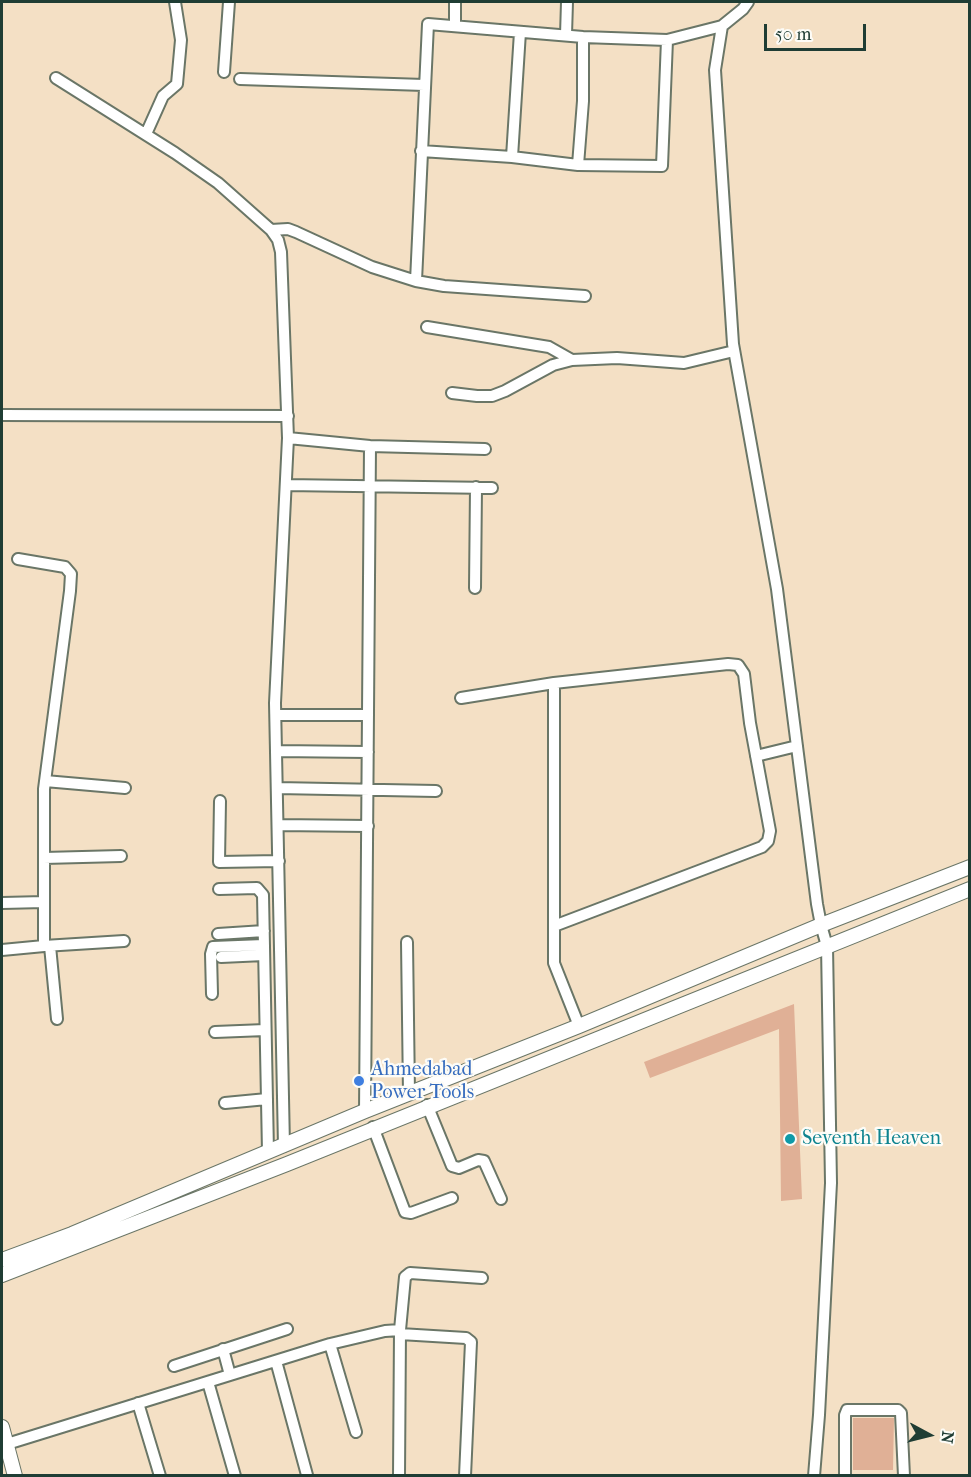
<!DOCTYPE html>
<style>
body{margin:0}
#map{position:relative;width:971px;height:1477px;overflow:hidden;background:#f4e0c5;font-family:"IM FELL French Canon",serif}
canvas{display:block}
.frame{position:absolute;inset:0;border:3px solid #1f3d34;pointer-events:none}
.north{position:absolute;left:899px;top:1405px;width:60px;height:60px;-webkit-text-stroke:4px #fdfcf7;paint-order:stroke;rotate:97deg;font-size:16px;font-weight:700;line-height:24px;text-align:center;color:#1f3d34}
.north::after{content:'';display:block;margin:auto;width:21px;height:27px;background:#1f3d34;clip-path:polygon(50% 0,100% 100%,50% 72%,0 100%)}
.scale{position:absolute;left:764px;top:24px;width:102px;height:27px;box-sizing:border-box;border:3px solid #1f3d34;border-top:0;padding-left:8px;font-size:18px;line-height:21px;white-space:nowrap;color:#1f3d34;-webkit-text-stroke:4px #fdfcf7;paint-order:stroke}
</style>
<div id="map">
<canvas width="971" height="1477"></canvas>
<div class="frame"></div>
<div class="north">N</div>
<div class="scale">50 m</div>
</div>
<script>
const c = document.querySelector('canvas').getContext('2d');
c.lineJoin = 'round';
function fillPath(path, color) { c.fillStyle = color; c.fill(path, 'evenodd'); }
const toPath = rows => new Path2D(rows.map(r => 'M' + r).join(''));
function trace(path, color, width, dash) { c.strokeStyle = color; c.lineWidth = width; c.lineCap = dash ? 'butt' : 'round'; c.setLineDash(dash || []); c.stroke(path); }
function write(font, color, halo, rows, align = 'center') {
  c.font = font + ' "IM FELL French Canon",serif'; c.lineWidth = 4.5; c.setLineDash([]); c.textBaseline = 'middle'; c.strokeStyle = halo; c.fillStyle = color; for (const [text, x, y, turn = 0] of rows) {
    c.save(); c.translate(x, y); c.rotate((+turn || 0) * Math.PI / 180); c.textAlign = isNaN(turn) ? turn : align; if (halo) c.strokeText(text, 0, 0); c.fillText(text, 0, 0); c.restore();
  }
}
const building = toPath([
 [794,1004,802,1199,781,1201,779,1029,650,1078,644,1062],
 [853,1418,894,1418,893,1470,853,1470]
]);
const minor = toPath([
 [455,2,455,26],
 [748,2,743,9,722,26,715,70,733,344,777,589,817,904,821,925,827,946,831,1183,819,1415,814,1476],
 [520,32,512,157,578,165,583,101,583,37],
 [566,35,567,2],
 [224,72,229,2],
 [56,78,175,153,218,183,271,230,278,240,281,252,288,438,275,703,284,1146],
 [240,79,424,85],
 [146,134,163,96,177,84,181,40,175,2],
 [421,151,512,157],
 [578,165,662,166,667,40],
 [271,230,288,229,296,232,372,267,416,281,428,24,583,37,667,40,722,26],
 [416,281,444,286,585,296],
 [427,327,549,347,572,360],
 [452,393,477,396,492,396,505,391,553,365,572,360,617,358,684,363,734,351],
 [2,415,288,416],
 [288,438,370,446,485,449],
 [286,485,492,488],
 [475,588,476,487],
 [461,698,554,683],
 [276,715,368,715],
 [276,751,368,752],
 [756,756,797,746],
 [45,781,125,788],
 [277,788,436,791],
 [220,801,219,862,279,861],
 [278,825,368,826],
 [44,858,121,856],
 [219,889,257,888,263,895,268,1152],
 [2,903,44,902],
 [554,926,762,847,768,841,770,831,750,723,744,674,738,665,728,664,554,683,554,963,579,1026],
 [218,934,264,931],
 [407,942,409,1094],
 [44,946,124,941],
 [50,946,57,1019],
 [2,950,44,946,44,789,70,591,71,574,65,567,18,559],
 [221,957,264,955],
 [212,994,211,954,213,947,264,945],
 [215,1032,265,1030],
 [225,1103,267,1099],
 [427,1105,452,1166,459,1168,478,1160,484,1161,501,1199],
 [365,1111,370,446],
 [373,1127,405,1212,411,1213,452,1198],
 [400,1334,466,1338,471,1342,465,1476],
 [330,1344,356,1432],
 [223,1349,230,1375],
 [276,1361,307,1475],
 [174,1366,287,1329],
 [208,1382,235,1476],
 [138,1403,160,1476],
 [7,1444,330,1344,385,1331,400,1330],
 [399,1476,400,1330,405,1277,410,1273,482,1278],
 [845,1476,845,1415,847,1410,898,1410,901,1413,904,1476]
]);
const tertiary = toPath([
 [2,1260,72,1234,365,1111,579,1026,821,925,970,867],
 [2,1275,287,1164,970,889],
 [2,1427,15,1476]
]);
const markers = [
 [359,1081,6,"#3f7fe0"],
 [790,1139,6,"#0f9aa8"]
];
const shopNames = [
 ["Ahmedabad",371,1070],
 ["Power Tools",371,1093]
];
const cultureNames = [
 ["Seventh Heaven",802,1139]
];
fillPath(building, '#e0b096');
trace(minor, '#6a7667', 14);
trace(tertiary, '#6a7667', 16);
trace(minor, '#fff', 10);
trace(tertiary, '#fff', 14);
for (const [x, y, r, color] of markers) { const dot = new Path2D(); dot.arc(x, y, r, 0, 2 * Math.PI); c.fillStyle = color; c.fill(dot); trace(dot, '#fdfcf7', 2); }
write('20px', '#366cbe', '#fdfcf7', shopNames, 'left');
write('20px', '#0d838f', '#fdfcf7', cultureNames, 'left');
</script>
